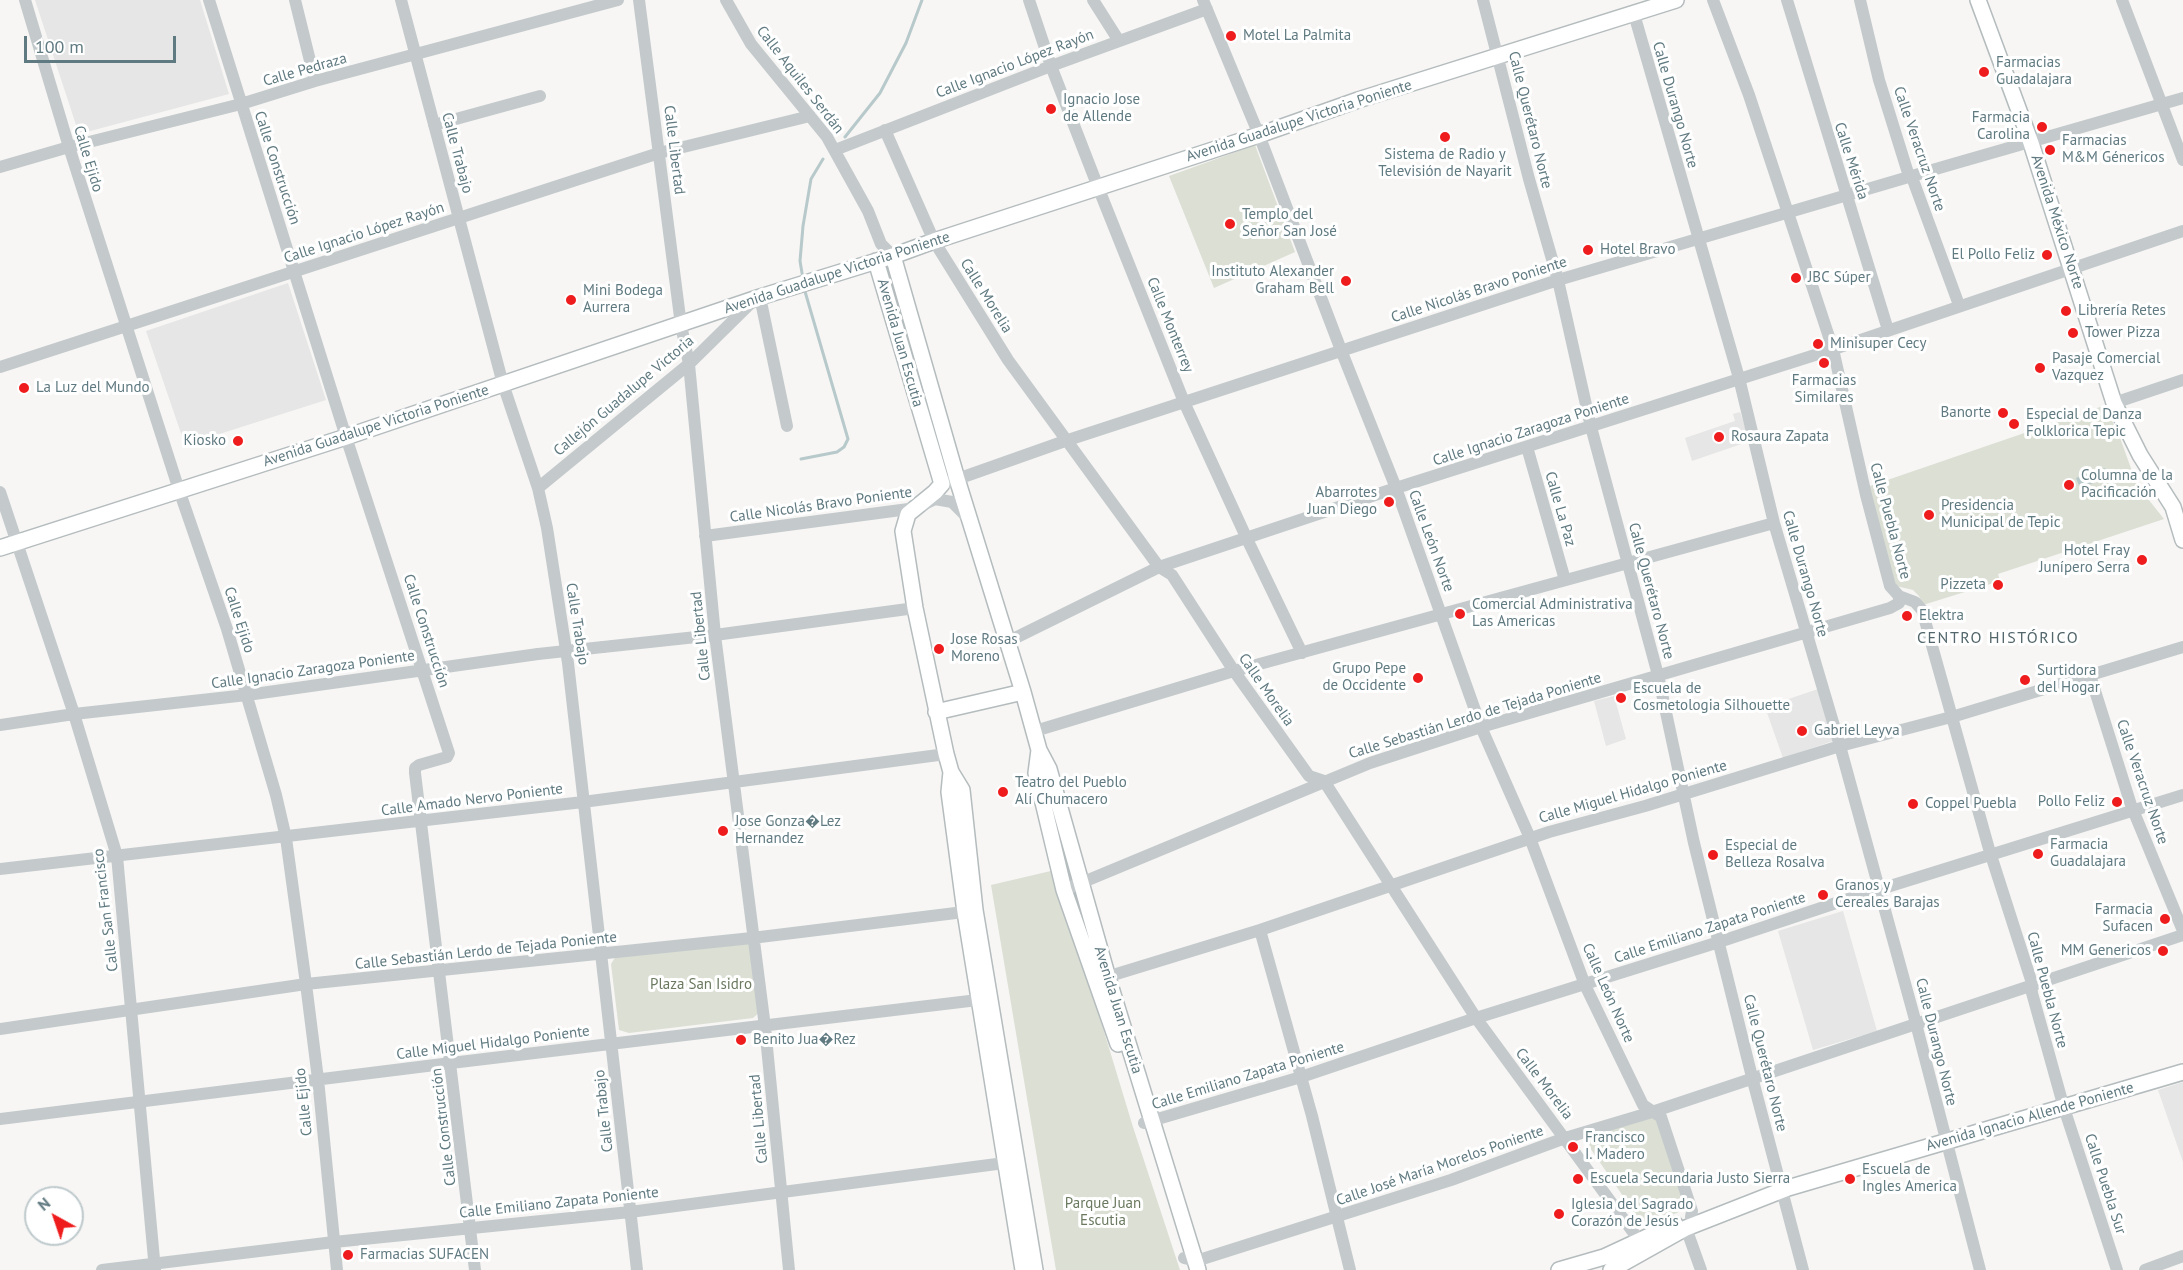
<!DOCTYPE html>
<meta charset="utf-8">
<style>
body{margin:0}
#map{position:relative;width:2183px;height:1270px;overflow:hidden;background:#f7f6f4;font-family:"PT Sans",sans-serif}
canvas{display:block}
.north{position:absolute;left:24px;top:1186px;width:60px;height:60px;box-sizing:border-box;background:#fff;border:2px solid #bfcacd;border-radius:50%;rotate:320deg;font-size:16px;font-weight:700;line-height:24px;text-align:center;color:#607a81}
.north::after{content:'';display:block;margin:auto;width:21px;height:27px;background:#ef1c1d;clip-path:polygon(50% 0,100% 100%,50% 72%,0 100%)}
.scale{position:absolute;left:24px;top:36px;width:152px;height:27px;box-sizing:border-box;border:3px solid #607a81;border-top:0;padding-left:8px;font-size:18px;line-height:21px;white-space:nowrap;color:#607a81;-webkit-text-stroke:4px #fff;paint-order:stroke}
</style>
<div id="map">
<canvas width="2183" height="1270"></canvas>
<div class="north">N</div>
<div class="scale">100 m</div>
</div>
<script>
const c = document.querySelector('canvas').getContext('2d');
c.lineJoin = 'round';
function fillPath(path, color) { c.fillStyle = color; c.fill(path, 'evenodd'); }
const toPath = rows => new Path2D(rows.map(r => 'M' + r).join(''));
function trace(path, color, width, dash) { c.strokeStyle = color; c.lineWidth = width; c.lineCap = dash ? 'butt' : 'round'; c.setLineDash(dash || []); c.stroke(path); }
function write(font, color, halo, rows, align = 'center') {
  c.font = font + ' "PT Sans",sans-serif'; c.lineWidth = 6; c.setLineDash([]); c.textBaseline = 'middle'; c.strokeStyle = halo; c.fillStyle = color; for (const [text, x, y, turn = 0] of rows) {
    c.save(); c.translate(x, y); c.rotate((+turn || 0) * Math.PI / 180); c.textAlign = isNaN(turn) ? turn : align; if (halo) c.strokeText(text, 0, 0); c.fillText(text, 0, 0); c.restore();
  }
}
const built = toPath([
 [35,0,200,0,229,94,79,134],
 [288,283,326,400,185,445,146,331],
 [1740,412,1750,441,1692,461,1685,438,1735,421,1733,414],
 [1818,689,1833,741,1783,758,1765,707],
 [1614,696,1626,739,1606,746,1594,701],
 [1843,911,1877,1031,1813,1050,1778,931],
 [2183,1082,2183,1162,2158,1090]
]);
const green = toPath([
 [1255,145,1295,252,1214,288,1169,176],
 [2103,406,2106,408,2119,435,2137,485,2164,519,1998,574,2000,581,1923,605,1919,596,1913,590,1896,586,1867,487],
 [1055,870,1133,1127,1180,1270,1056,1270,991,885],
 [749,941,760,1012,753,1018,629,1033,619,1030,611,964,616,956],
 [1647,1117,1657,1117,1685,1206,1677,1213,1646,1223,1638,1218,1588,1145,1592,1136]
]);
const water = toPath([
 [2105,468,2109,477,2080,488,2076,478]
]);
const stream = toPath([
 [845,137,880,93,906,43,922,0],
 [803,279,800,261,803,226,811,179,823,159],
 [801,459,837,452,844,447,848,439,804,288]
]);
const minor = toPath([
 [25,0,69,147,179,490,227,629,276,795,286,838,306,984,318,1079,337,1270],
 [209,0,346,437,449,753,447,757,419,765,415,768,415,773,475,1270],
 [295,0,315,81],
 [401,0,503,384,538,488,547,528,568,663,637,1270],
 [639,0,681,325,689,364,715,635,765,1027,789,1270],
 [726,0,751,44,827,137,868,211,881,244,893,256],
 [1029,0,1051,66,1098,187,1184,402,1247,539,1302,653],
 [1093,0,1119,41],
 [1203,0,1259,135,1341,350,1396,488,1481,727,1530,838,1585,985,1643,1105,1661,1117,1692,1211,1691,1217],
 [1483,0,1529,179,1558,280,1591,427,1658,675,1694,843,1752,1077,1803,1270],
 [1713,0,1749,95,1833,349,1866,495,1890,586,1899,596,1915,602,1922,610,1989,849,2031,980,2032,993,2064,1108,2117,1270],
 [1787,0,1888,330],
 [1860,0,1879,80,1908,173,1913,180,1959,305],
 [2122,0,2183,160],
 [1634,14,1739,378,1774,523,1840,746,1914,1016,1980,1270],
 [434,125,540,96],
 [885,130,934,241,1008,360,1159,567,1172,575,1234,671,1309,776,1324,781,1476,1018,1644,1247],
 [835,150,1051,66,1207,9],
 [0,167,69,147,241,104,315,81,618,0],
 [760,297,787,426],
 [0,367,659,153,810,116],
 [2114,403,2183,380],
 [1527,447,1565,580],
 [949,482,1065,441,1558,280,1946,166,2183,98],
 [538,488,689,364,754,300],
 [0,492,74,714,117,856,155,1270],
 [705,536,916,508,935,499,952,502,969,519],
 [1007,642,1159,567,1396,488,1837,348,2183,231],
 [603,647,715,635,915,608],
 [2090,675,2131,805,2183,931],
 [0,725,74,714,247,695,538,654],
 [1035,731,1234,671,1774,523],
 [0,869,583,802,946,754],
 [1064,890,1370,763,1481,727,1890,608,1899,603,1899,596],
 [1260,930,1312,1116,1350,1270],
 [1100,979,1260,930,1549,832,1645,806,1840,746,1955,716,2183,647],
 [0,1029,306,984,752,938,972,911],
 [0,1119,451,1063,986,999],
 [1144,1123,1301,1077,1476,1018,1719,942,1842,901,2183,795],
 [1686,1228,1701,1270],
 [1184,1258,1196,1261,1451,1180,1565,1138,1652,1112,2183,935],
 [102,1270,334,1242,630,1212,1012,1162],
 [2145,1270,2183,1256]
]);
const major = toPath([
 [1978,0,2031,143,2114,403,2140,455,2173,507,2183,540],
 [893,256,957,479,1023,692,1039,750,1049,769,1108,978,1198,1270],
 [876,261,942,484,935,492,908,514,903,531,915,608,946,754,951,772,962,790,975,910,1035,1270],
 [0,548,346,437,760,297,893,256,934,241,1259,135,1358,100,1676,0],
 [936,712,1023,692],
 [1039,750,1036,773,1064,890,1118,1044],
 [951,772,949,792,965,912,1023,1270],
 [1559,1270,1604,1257,1675,1224],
 [1611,1270,1686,1228,1788,1188,2183,1072]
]);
const minorBridge = toPath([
 [538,654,603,647]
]);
const markers = [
 [1231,36,6,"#ef1c1d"],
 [1984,72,6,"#ef1c1d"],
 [1051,109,6,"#ef1c1d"],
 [2042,127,6,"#ef1c1d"],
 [1445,137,6,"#ef1c1d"],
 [2050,150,6,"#ef1c1d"],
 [1230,224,6,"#ef1c1d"],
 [1588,250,6,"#ef1c1d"],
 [2047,255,6,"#ef1c1d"],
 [1796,278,6,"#ef1c1d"],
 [1346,281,6,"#ef1c1d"],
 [571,300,6,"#ef1c1d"],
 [2066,311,6,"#ef1c1d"],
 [2073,333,6,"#ef1c1d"],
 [1818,344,6,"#ef1c1d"],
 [1824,363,6,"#ef1c1d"],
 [2040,368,6,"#ef1c1d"],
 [24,388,6,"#ef1c1d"],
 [2003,413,6,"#ef1c1d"],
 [2014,424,6,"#ef1c1d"],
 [1719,437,6,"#ef1c1d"],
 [238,441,6,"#ef1c1d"],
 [2069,485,6,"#ef1c1d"],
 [1389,502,6,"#ef1c1d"],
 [1929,515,6,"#ef1c1d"],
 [2142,560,6,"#ef1c1d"],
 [1998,585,6,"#ef1c1d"],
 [1460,614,6,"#ef1c1d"],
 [1907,616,6,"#ef1c1d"],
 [939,649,6,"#ef1c1d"],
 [1418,678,6,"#ef1c1d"],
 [2025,680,6,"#ef1c1d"],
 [1621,698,6,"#ef1c1d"],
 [1802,731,6,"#ef1c1d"],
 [1003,792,6,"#ef1c1d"],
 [2117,802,6,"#ef1c1d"],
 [1913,804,6,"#ef1c1d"],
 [723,831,6,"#ef1c1d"],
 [2038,854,6,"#ef1c1d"],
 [1713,855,6,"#ef1c1d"],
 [1823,895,6,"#ef1c1d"],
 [2165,919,6,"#ef1c1d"],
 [2163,951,6,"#ef1c1d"],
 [741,1040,6,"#ef1c1d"],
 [1573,1147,6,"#ef1c1d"],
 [1578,1179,6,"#ef1c1d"],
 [1850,1179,6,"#ef1c1d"],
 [1559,1214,6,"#ef1c1d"],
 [348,1255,6,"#ef1c1d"]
];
const poiNames = [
 ["Motel La Palmita",1243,36],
 ["Farmacias",1996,63],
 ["Guadalajara",1996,80],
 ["Ignacio Jose",1063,100],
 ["de Allende",1063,117],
 ["Farmacia",2030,118,"right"],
 ["Carolina",2030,135,"right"],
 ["Farmacias",2062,141],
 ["M&M Génericos",2062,158],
 ["Sistema de Radio y",1445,155,"center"],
 ["Televisión de Nayarit",1445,172,"center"],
 ["Templo del",1242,215],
 ["Señor San José",1242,232],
 ["Hotel Bravo",1600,250],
 ["El Pollo Feliz",2035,255,"right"],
 ["Instituto Alexander",1334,272,"right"],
 ["Graham Bell",1334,289,"right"],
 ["JBC Súper",1808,278],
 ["Mini Bodega",583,291],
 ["Aurrera",583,308],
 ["Librería Retes",2078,311],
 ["Tower Pizza",2085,333],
 ["Minisuper Cecy",1830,344],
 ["Pasaje Comercial",2052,359],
 ["Vazquez",2052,376],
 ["Farmacias",1824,381,"center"],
 ["Similares",1824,398,"center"],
 ["La Luz del Mundo",36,388],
 ["Banorte",1991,413,"right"],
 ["Especial de Danza",2026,415],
 ["Folklorica Tepic",2026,432],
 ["Rosaura Zapata",1731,437],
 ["Kiosko",226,441,"right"],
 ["Columna de la",2081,476],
 ["Pacificación",2081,493],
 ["Abarrotes",1377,493,"right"],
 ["Juan Diego",1377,510,"right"],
 ["Presidencia",1941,506],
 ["Municipal de Tepic",1941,523],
 ["Hotel Fray",2130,551,"right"],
 ["Junípero Serra",2130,568,"right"],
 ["Pizzeta",1986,585,"right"],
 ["Comercial Administrativa",1472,605],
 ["Las Americas",1472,622],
 ["Elektra",1919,616],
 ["Jose Rosas",951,640],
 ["Moreno",951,657],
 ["Grupo Pepe",1406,669,"right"],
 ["de Occidente",1406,686,"right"],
 ["Surtidora",2037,671],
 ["del Hogar",2037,688],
 ["Escuela de",1633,689],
 ["Cosmetologia Silhouette",1633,706],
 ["Gabriel Leyva",1814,731],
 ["Teatro del Pueblo",1015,783],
 ["Alí Chumacero",1015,800],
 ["Pollo Feliz",2105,802,"right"],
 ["Coppel Puebla",1925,804],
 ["Jose Gonza�Lez",735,822],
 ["Hernandez",735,839],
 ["Farmacia",2050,845],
 ["Guadalajara",2050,862],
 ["Especial de",1725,846],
 ["Belleza Rosalva",1725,863],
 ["Granos y",1835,886],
 ["Cereales Barajas",1835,903],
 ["Farmacia",2153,910,"right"],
 ["Sufacen",2153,927,"right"],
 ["MM Genericos",2151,951,"right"],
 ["Benito Jua�Rez",753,1040],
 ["Francisco",1585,1138],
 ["I. Madero",1585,1155],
 ["Escuela de",1862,1170],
 ["Ingles America",1862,1187],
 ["Escuela Secundaria Justo Sierra",1590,1179],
 ["Iglesia del Sagrado",1571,1205],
 ["Corazón de Jesús",1571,1222],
 ["Farmacias SUFACEN",360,1255]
];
const streetNames = [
 ["Calle Ignacio López Rayón",1015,64,-21],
 ["Calle Pedraza",305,70,-16],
 ["Calle Aquiles Serdán",800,80,52],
 ["Calle Durango Norte",1675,105,74],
 ["Calle Querétaro Norte",1530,120,76],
 ["Avenida Guadalupe Victoria Poniente",1299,121,-18],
 ["Calle Veracruz Norte",1919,149,71],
 ["Calle Libertad",674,150,83],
 ["Calle Trabajo",457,153,75],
 ["Calle Ejido",88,159,73],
 ["Calle Mérida",1851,161,72],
 ["Calle Construcción",277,168,72],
 ["Avenida México Norte",2057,222,72],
 ["Calle Ignacio López Rayón",364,233,-18],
 ["Avenida Guadalupe Victoria Poniente",837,273,-18],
 ["Calle Nicolás Bravo Poniente",1479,290,-18],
 ["Calle Morelia",986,296,58],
 ["Calle Monterrey",1170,325,68],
 ["Avenida Juan Escutia",900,343,74],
 ["Callejón Guadalupe Victoria",624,396,-40],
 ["Avenida Guadalupe Victoria Poniente",376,426,-18],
 ["Calle Ignacio Zaragoza Poniente",1531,430,-18],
 ["Calle Nicolás Bravo Poniente",821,505,-8],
 ["Calle La Paz",1560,509,74],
 ["Calle Puebla Norte",1890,521,75],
 ["Calle León Norte",1431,541,70],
 ["Calle Durango Norte",1805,574,74],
 ["Calle Querétaro Norte",1651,591,75],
 ["Calle Ejido",239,620,72],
 ["Calle Trabajo",577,624,81],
 ["Calle Construcción",426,631,72],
 ["Calle Libertad",701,636,-96],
 ["Calle Ignacio Zaragoza Poniente",313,670,-8],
 ["Calle Morelia",1266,690,55],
 ["Calle Sebastián Lerdo de Tejada Poniente",1475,716,-17],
 ["Calle Veracruz Norte",2142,782,71],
 ["Calle Miguel Hidalgo Poniente",1633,792,-16],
 ["Calle Amado Nervo Poniente",472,800,-7],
 ["Calle San Francisco",106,910,-97],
 ["Calle Emiliano Zapata Poniente",1710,928,-18],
 ["Calle Sebastián Lerdo de Tejada Poniente",486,951,-6],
 ["Calle Puebla Norte",2047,990,75],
 ["Calle León Norte",1608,993,66],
 ["Avenida Juan Escutia",1118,1010,73],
 ["Calle Durango Norte",1936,1042,76],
 ["Calle Miguel Hidalgo Poniente",493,1043,-7],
 ["Calle Querétaro Norte",1765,1063,76],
 ["Calle Emiliano Zapata Poniente",1248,1076,-17],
 ["Calle Morelia",1544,1084,53],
 ["Calle Ejido",304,1102,-96],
 ["Calle Trabajo",604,1111,-96],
 ["Avenida Ignacio Allende Poniente",2030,1117,-16],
 ["Calle Libertad",759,1119,-95],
 ["Calle Construcción",444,1127,-97],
 ["Calle José María Morelos Poniente",1440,1166,-19],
 ["Calle Puebla Sur",2105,1184,72],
 ["Calle Emiliano Zapata Poniente",559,1203,-6]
];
const parkNames = [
 ["Plaza San Isidro",701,985],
 ["Parque Juan",1103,1204],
 ["Escutia",1103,1221]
];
const neighbourhoodNames = [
 ["CENTRO HISTÓRICO",1998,638]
];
fillPath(built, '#e5e6e5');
fillPath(green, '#dbdfd4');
fillPath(water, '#b7c9ca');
trace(stream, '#b7c9ca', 3);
trace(major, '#b5bcbe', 18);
trace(minor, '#c4cacc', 12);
trace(major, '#fff', 15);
trace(minorBridge, '#c4cacc', 12);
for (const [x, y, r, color] of markers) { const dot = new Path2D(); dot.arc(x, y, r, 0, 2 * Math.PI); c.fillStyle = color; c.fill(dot); trace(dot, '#fff', 2); }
write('15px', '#607a81', '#fff', poiNames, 'left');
write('15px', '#607a81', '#fff', streetNames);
write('15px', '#6a795f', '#fff', parkNames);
c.letterSpacing = '1.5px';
write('16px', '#52666b', '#fff', neighbourhoodNames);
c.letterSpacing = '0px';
</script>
